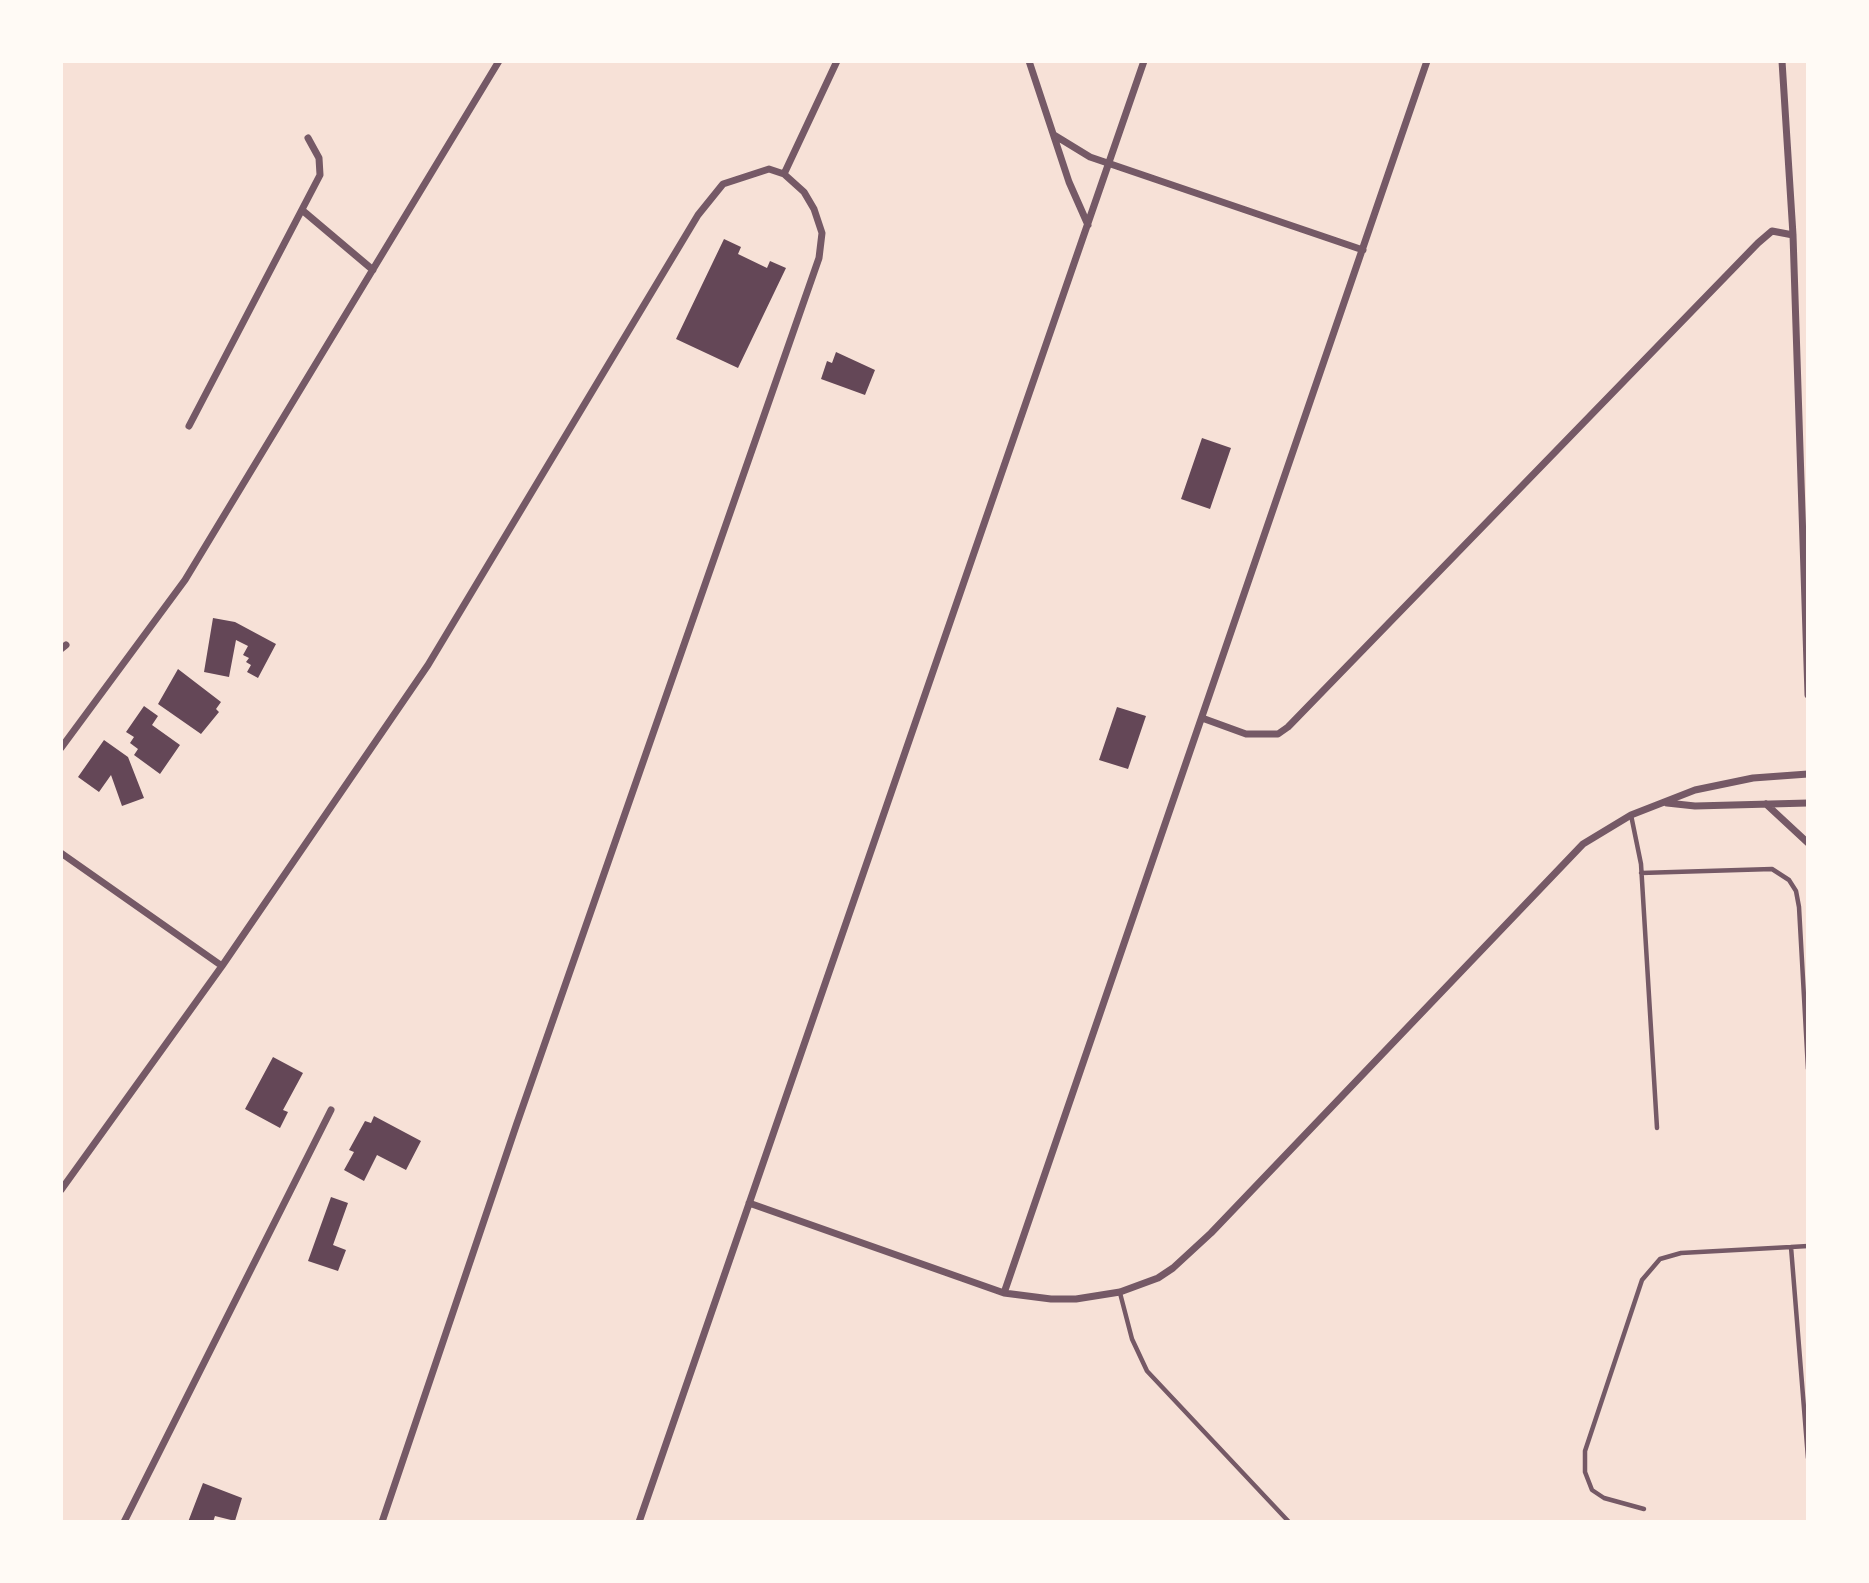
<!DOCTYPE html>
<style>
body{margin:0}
#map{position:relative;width:1869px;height:1583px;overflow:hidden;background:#f7e1d7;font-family:Spectral,serif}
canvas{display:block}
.frame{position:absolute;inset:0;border:63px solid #fffaf5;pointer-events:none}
</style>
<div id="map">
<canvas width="1869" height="1583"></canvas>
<div class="frame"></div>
</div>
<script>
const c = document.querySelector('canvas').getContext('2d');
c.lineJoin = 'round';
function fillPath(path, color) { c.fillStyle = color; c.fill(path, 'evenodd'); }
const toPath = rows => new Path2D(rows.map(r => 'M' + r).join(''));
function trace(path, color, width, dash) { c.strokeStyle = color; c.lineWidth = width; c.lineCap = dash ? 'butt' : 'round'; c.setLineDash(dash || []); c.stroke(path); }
const building = toPath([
 [724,239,741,247,738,254,767,268,770,261,786,268,738,368,676,339],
 [836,352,875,370,865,395,821,379,827,361,832,363],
 [1202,438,1231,448,1210,509,1181,499],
 [213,618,235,622,276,644,258,678,247,672,251,665,246,662,249,658,243,655,248,646,236,640,229,677,204,672],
 [178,669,221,702,216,709,219,712,201,734,158,704],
 [144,706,158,716,152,725,180,745,160,774,134,755,138,749,130,743,134,737,126,732],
 [1117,707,1146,716,1128,769,1099,760],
 [104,740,128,757,144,798,122,806,111,775,99,792,78,777],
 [273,1057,303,1073,283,1110,288,1112,280,1128,245,1109],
 [374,1116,421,1141,406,1170,377,1155,364,1181,344,1170,354,1152,349,1150,365,1121,371,1123],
 [331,1197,348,1203,333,1245,346,1250,338,1271,308,1261],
 [203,1483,242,1498,235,1521,215,1516,213,1522,188,1522]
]);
const service = toPath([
 [1631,815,1641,864,1657,1128],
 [1641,873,1772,869,1789,880,1796,891,1799,907,1808,1069],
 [1808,1246,1791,1247,1808,1458],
 [1120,1293,1132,1339,1147,1371,1289,1522],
 [1644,1509,1604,1498,1592,1490,1585,1472,1585,1451,1642,1280,1660,1259,1681,1253,1791,1247]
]);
const minor = toPath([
 [1029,61,1069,182,1088,225],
 [1782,61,1793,235,1808,695],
 [1054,135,1090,157,1363,250],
 [784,174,837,61],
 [302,210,373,270],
 [189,426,320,175,319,158,308,138],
 [61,649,66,645],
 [1202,718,1246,734,1278,734,1288,727,1758,243,1772,231,1793,235],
 [61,748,185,580,499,61],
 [1667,803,1695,806,1808,803],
 [1766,804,1808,843],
 [61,853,222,966],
 [61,1190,222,966,428,665,698,215,723,184,769,169,784,174,804,192,814,209,822,233,819,258,517,1123,382,1522],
 [749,1203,1004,1293,1051,1299,1076,1299,1120,1292,1158,1278,1173,1268,1211,1233,1583,844,1631,815,1695,790,1753,778,1808,774],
 [1004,1293,1427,61],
 [124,1522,331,1110],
 [639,1522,1144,61]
]);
fillPath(building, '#644757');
trace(service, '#755966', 4.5);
trace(minor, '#755966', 7);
</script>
